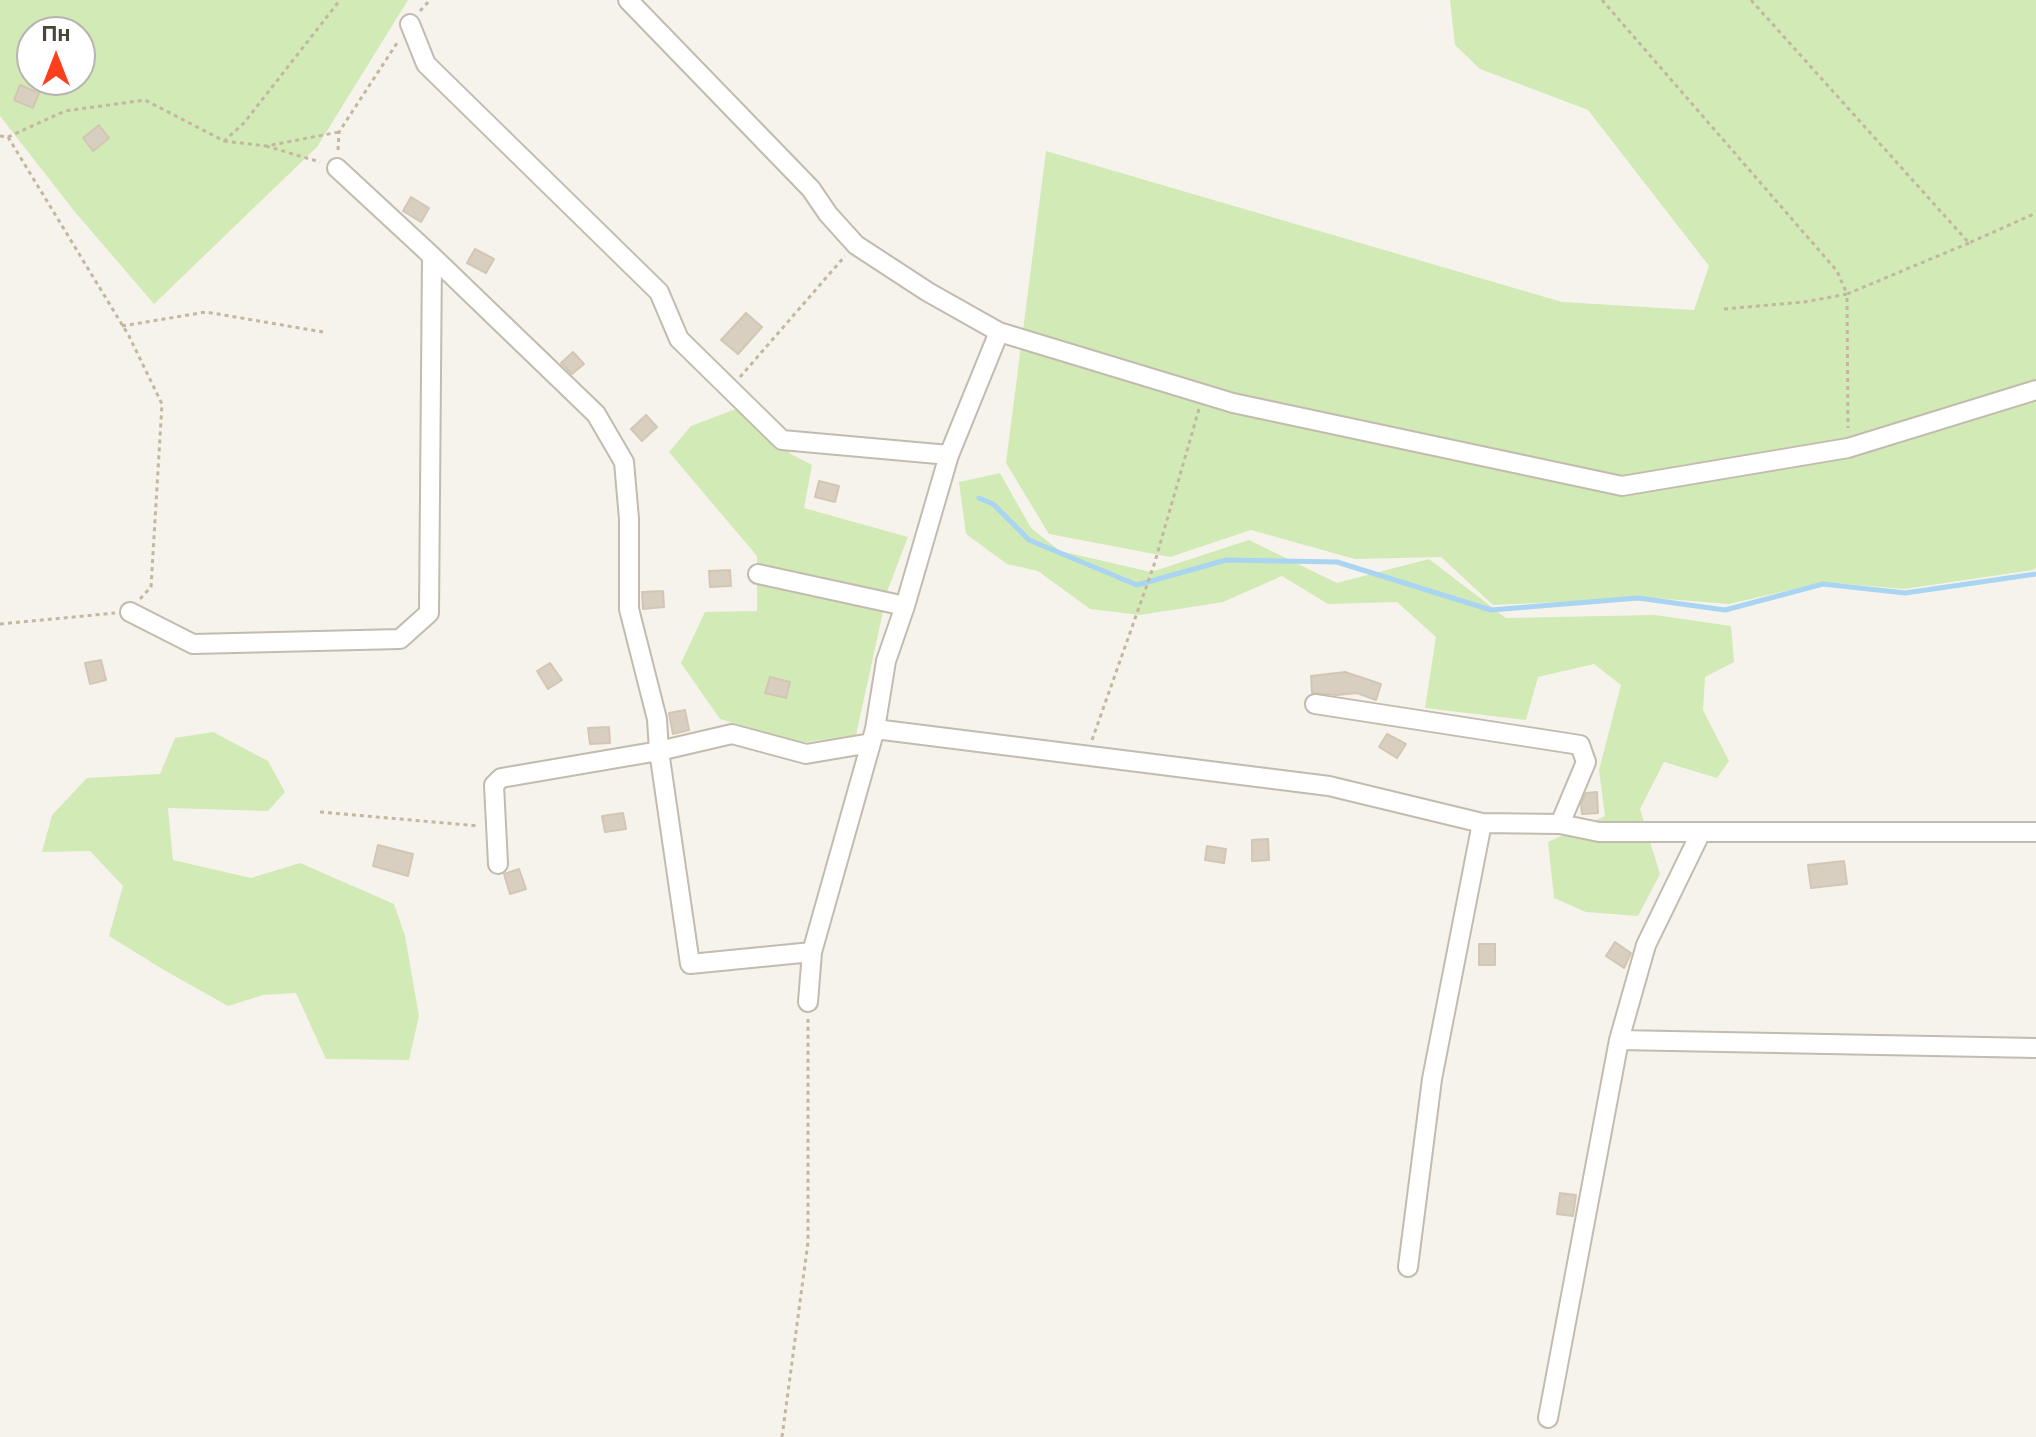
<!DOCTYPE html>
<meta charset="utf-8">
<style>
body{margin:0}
#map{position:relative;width:2036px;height:1437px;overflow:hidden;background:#f6f3ec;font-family:Arial,sans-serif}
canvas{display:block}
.north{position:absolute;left:16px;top:16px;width:80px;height:80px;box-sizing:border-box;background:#fff;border:2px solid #b7b4b0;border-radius:50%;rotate:0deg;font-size:22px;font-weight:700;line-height:32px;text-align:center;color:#4b4439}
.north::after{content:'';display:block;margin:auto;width:28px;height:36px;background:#fc3f1d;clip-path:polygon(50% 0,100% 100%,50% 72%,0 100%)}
</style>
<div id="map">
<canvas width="2036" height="1437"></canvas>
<div class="north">Пн</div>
</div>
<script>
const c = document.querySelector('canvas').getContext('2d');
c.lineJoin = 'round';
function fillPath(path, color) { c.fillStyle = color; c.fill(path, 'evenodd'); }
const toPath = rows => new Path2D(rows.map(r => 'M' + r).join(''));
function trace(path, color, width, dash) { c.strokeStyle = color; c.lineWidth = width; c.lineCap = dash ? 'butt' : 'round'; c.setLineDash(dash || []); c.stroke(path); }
const green = toPath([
 [0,0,408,0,317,147,154,304,75,212,0,116],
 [32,32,80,32,80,80,32,80],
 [1450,0,2036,0,2036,568,2033,570,1904,589,1824,582,1729,604,1654,598,1493,605,1441,557,1355,559,1251,530,1170,557,1049,534,1006,463,1046,151,1562,302,1694,310,1709,266,1588,110,1480,69,1455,45],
 [741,407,791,454,812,465,804,508,908,537,888,589,856,735,800,743,720,719,681,663,705,612,757,611,757,556,669,452,691,426],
 [1000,473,1031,528,1060,551,1151,572,1249,540,1337,583,1429,559,1506,618,1655,615,1731,626,1734,662,1705,677,1703,710,1729,761,1717,778,1664,762,1640,809,1660,874,1638,916,1586,912,1554,898,1548,842,1605,816,1599,770,1621,685,1594,664,1538,677,1526,720,1425,708,1436,637,1397,602,1328,604,1282,576,1223,602,1140,615,1090,609,1038,571,1007,564,966,534,959,482],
 [213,732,268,761,285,792,268,811,168,808,173,860,251,878,300,863,394,904,405,936,419,1016,409,1060,326,1059,296,993,263,995,228,1006,164,970,109,936,123,886,90,851,42,852,52,815,87,778,160,774,175,738]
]);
const stream = toPath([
 [979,498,993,504,1029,540,1137,585,1226,560,1337,562,1491,610,1638,598,1725,610,1823,584,1905,593,2036,574]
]);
const building = toPath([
 [20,85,39,93,33,108,14,100,20,85],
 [99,125,109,138,93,151,83,138,99,125],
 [411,197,429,208,421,222,403,211,411,197],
 [475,249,494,259,486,273,467,263,475,249],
 [746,313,762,327,738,354,721,340,746,313],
 [573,352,584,364,572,374,561,363,573,352],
 [646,415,657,427,642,441,631,429,646,415],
 [819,481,839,486,835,502,815,497,819,481],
 [730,570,731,586,710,587,709,571,730,570],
 [663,591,664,607,643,609,642,592,663,591],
 [101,660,106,680,90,684,85,663,101,660],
 [550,663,562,680,548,689,537,671,550,663],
 [1345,672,1381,684,1376,700,1357,693,1337,695,1312,693,1311,676,1345,672],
 [770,677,790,682,786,698,765,693,770,677],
 [685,710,689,730,673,734,669,713,685,710],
 [609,727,610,743,590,744,588,728,609,727],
 [1387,734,1406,744,1397,758,1379,747,1387,734],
 [1597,792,1598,813,1582,814,1581,804,1586,793,1597,792],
 [623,813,626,829,605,832,602,816,623,813],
 [1268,839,1269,860,1252,861,1252,840,1268,839],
 [378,845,413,854,408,876,373,866,378,845],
 [1207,846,1226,849,1224,863,1205,860,1207,846],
 [1844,861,1847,884,1811,888,1808,865,1844,861],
 [519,869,526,889,510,894,504,874,519,869],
 [1615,942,1631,953,1624,968,1606,956,1615,942],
 [1479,944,1495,944,1495,965,1479,965,1479,944],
 [1560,1193,1576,1195,1573,1216,1557,1214,1560,1193]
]);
const path = toPath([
 [1602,0,1837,271,1847,294,1969,243],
 [1751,0,1969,243,2036,213],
 [420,11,430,0],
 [0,136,8,137,129,336,162,404,151,587,140,599],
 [8,137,65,111,145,100,224,141,244,123,340,0],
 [224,141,266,146,339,132],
 [266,146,320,162],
 [338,150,339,132,397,43],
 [1724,309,1804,302,1847,294,1848,428],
 [122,326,206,312,323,332],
 [740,377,845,256],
 [0,624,115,613],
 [1092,740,1154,565,1199,409],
 [320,812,479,826],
 [782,1437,808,1242,808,1019]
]);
const minor = toPath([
 [628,0,811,189,828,214,856,245,928,292,999,332,949,455,905,606,886,661,875,729,812,952,808,1002],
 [410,24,426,64,659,292,679,339,782,440,949,455],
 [337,168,432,256,596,414,624,462,629,519,629,609,657,719,659,751,690,964,812,952],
 [999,332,1233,403,1622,486,1848,448,2036,390],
 [758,574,905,606],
 [130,612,193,644,400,639,429,613,432,256],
 [1315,704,1580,745,1586,762,1560,824],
 [875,729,1329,786,1482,823,1560,824,1599,832,2036,832],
 [498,864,494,785,501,778,659,751,732,734,806,754,871,743],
 [1619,1040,1646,945,1701,832],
 [1408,1267,1432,1079,1482,823],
 [1548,1418,1619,1040,2036,1048]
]);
fillPath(green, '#d2eab5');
trace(stream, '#a9d4f2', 5);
fillPath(building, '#d8cfc1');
trace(building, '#d3c7b4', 2);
trace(minor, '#c2bbae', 22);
trace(path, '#c4b79f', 3, [4, 4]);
trace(minor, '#fff', 18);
</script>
